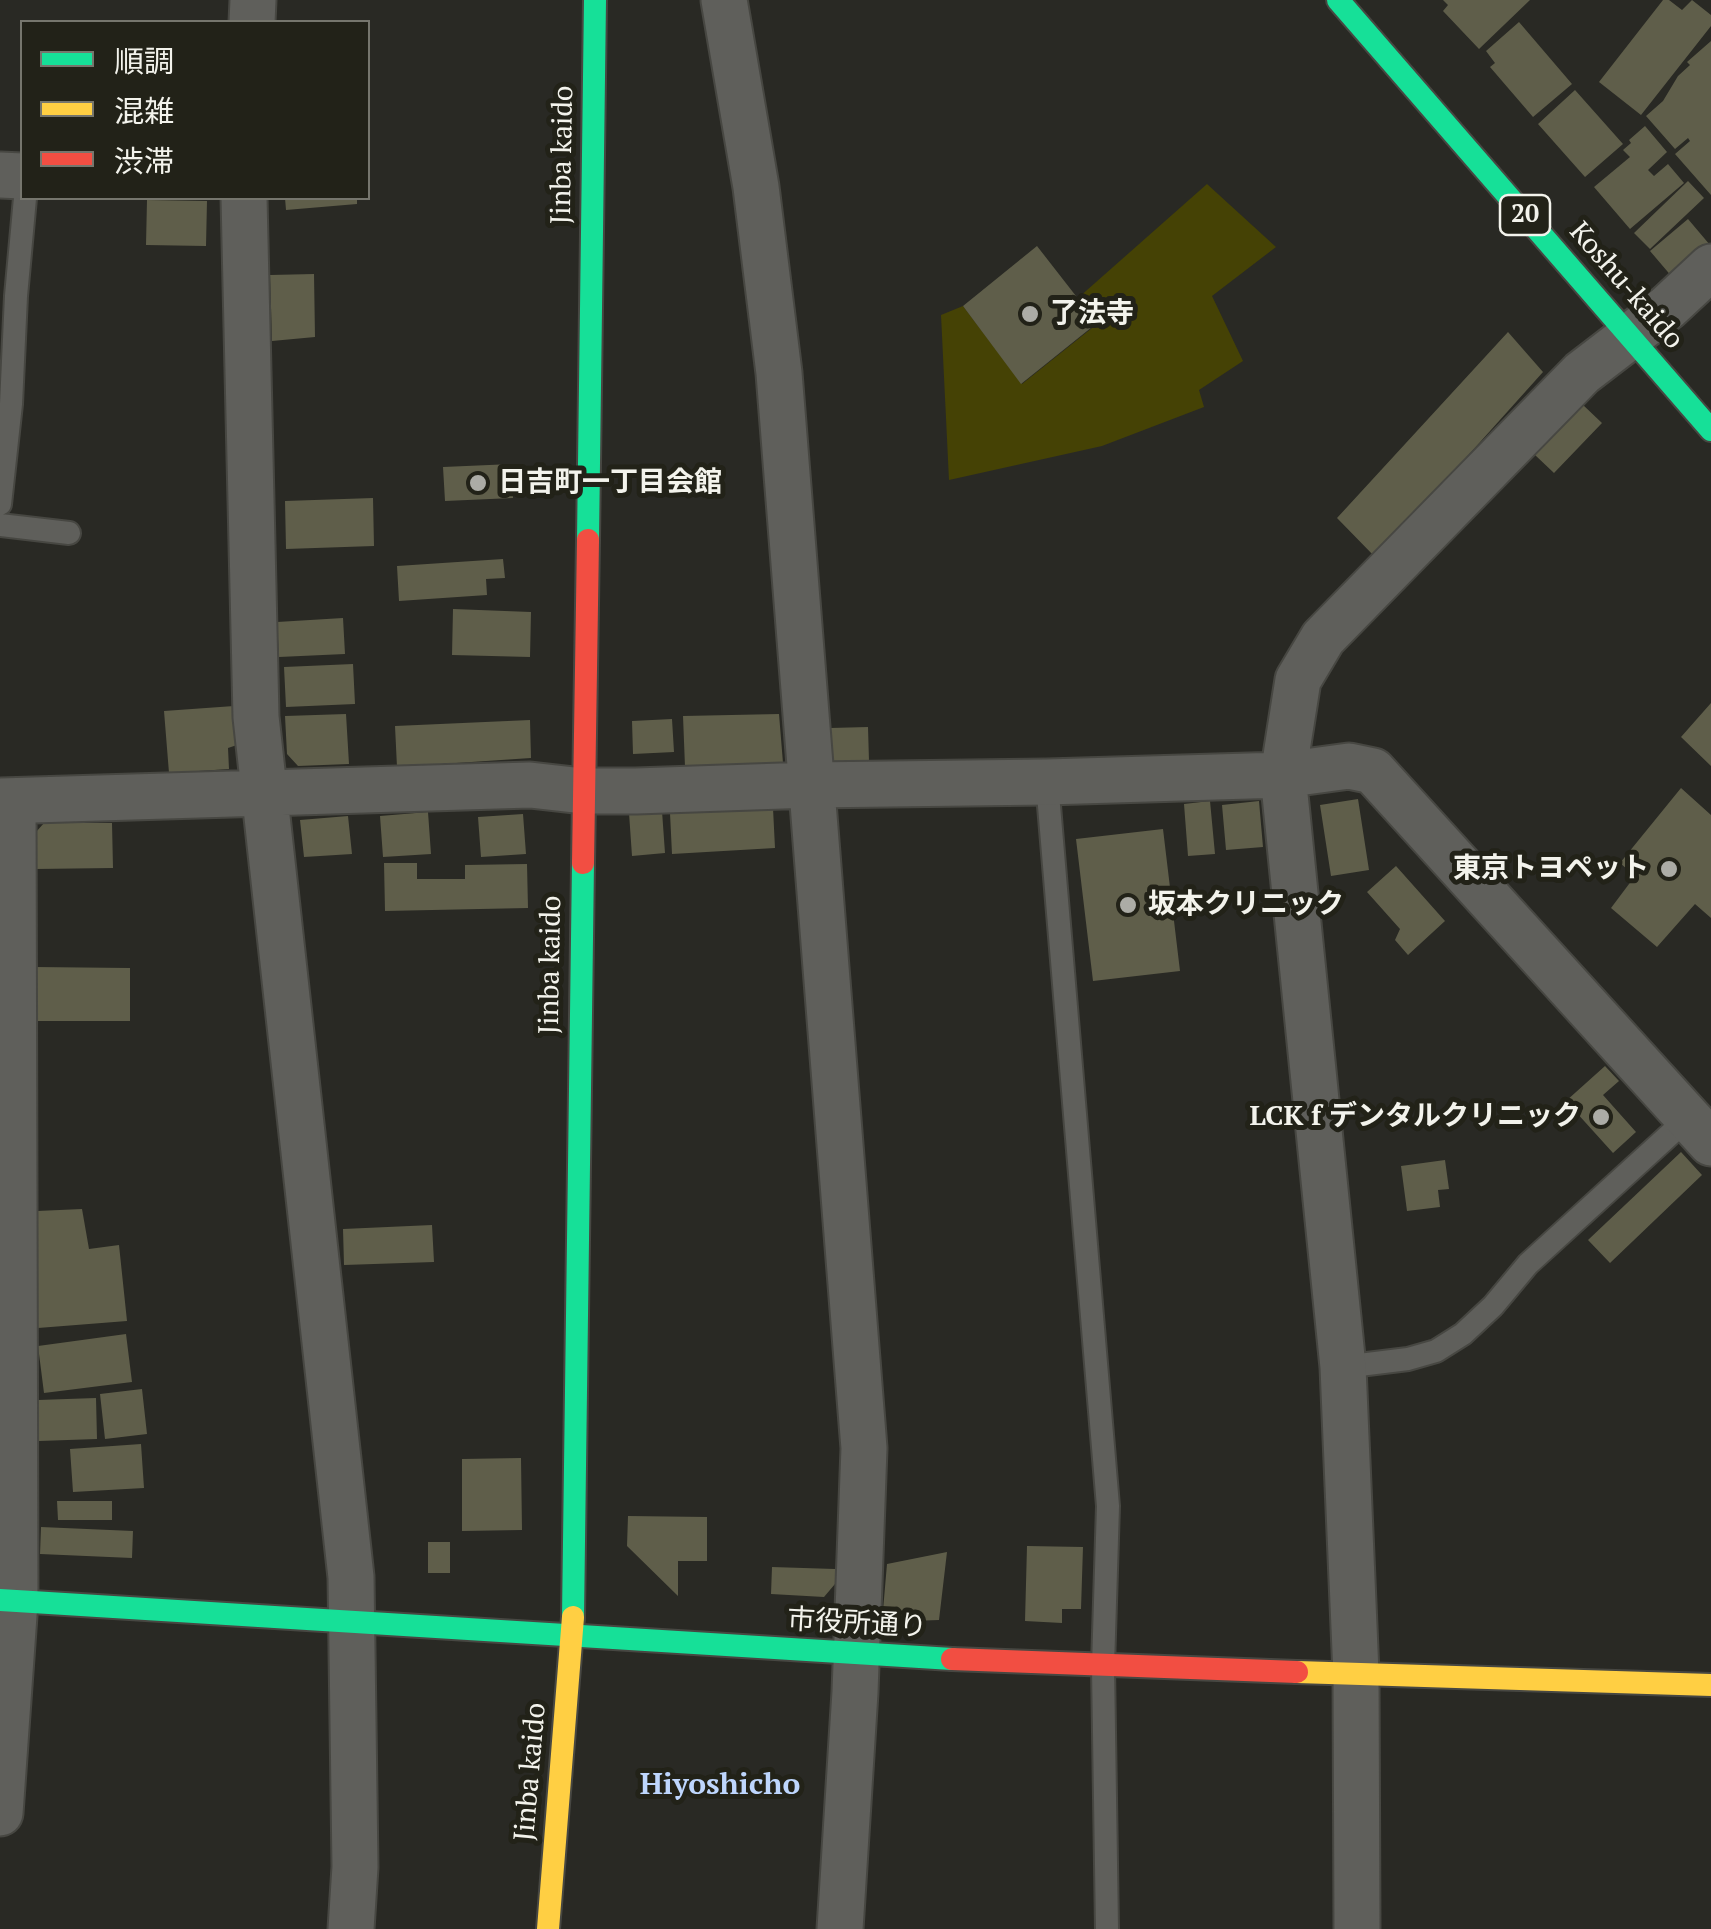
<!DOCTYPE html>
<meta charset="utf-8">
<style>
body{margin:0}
#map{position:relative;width:1711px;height:1929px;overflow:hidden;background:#292924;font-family:"PT Serif","Noto Sans JP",serif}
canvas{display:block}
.legend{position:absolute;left:20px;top:20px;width:350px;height:180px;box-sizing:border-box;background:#222218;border:2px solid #76766d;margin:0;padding:12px 18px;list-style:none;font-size:30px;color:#f3f3ec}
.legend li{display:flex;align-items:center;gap:20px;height:50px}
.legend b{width:50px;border:2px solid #76766d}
</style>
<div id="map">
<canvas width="1711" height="1929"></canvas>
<ul class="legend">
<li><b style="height:12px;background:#16e098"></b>順調</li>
<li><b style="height:12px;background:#ffcf43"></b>混雑</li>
<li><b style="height:12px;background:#f24e42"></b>渋滞</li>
</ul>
</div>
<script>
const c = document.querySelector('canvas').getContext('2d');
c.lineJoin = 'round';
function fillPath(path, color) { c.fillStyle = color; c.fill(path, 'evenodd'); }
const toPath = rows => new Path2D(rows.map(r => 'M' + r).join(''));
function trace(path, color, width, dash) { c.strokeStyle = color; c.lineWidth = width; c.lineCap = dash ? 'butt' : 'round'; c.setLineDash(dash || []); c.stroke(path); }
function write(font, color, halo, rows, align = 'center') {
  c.font = font + ' "PT Serif","Noto Sans JP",serif'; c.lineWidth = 10; c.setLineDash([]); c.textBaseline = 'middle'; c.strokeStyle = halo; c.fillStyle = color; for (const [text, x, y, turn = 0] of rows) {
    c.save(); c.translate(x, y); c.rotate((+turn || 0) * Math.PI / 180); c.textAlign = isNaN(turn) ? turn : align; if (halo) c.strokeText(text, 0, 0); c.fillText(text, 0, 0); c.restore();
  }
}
const green = toPath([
 [1207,184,1276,247,1212,296,1243,361,1199,390,1204,407,1102,446,949,480,941,315,963,306,1022,384,1097,324,1078,298]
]);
const building = toPath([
 [1443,0,1530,0,1479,49,1443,11,1448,5],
 [1663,0,1669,0,1682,10,1692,0,1711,15,1711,26,1641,115,1599,82],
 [1519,22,1572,84,1533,117,1490,67,1495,63,1486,51],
 [1711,41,1711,195,1675,154,1690,141,1688,138,1675,149,1646,116,1663,101,1678,76,1690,65,1687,62],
 [1575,90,1623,144,1585,177,1538,124],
 [1645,126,1667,152,1648,170,1654,176,1668,164,1684,183,1630,229,1594,187,1630,157,1623,150,1631,143,1629,140],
 [1688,181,1704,198,1650,249,1634,233],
 [285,198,357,198,357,204,286,210],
 [147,200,207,201,206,246,146,245],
 [1688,219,1710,245,1673,278,1650,251],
 [1037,246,1097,323,1021,384,963,306],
 [314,274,315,337,272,341,270,275],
 [1508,332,1543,372,1376,558,1337,518],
 [1582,404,1602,423,1554,473,1535,455],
 [512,464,513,498,445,501,443,467],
 [373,498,374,546,286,549,285,501],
 [503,559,505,578,486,579,487,595,399,601,397,566],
 [453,609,531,612,530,657,452,655],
 [343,618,345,654,279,657,277,622],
 [353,664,355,704,286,707,284,667],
 [1711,703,1711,766,1681,737],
 [234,706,237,745,228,748,229,769,169,773,164,711],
 [346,714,349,764,298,766,287,754,285,716],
 [779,714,783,763,685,767,683,716],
 [672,719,674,752,633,754,632,721],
 [530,720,531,758,397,767,395,726],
 [868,727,869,761,831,762,830,728],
 [1681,788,1711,815,1711,918,1695,904,1657,947,1611,908,1635,876,1620,863],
 [1358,799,1369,870,1331,876,1320,805],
 [1210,801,1215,854,1188,856,1184,804],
 [1259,801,1263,847,1226,850,1222,805],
 [773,808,775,848,672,854,670,813],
 [662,811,665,853,632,856,629,813],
 [428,812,431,854,383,857,380,816],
 [523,814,526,854,481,857,478,817],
 [348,816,352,854,304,857,300,820],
 [44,823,112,823,113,868,35,869,36,832],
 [1163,829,1180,971,1093,981,1076,839],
 [384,863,417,863,417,879,465,879,465,865,527,864,528,908,385,911],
 [1396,866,1445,921,1408,955,1395,940,1400,929,1367,892],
 [35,967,130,968,130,1021,35,1021],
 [1605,1066,1619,1081,1603,1095,1636,1132,1613,1153,1566,1101],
 [1681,1152,1702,1175,1610,1263,1588,1240],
 [1445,1160,1449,1189,1438,1190,1440,1207,1407,1211,1401,1166],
 [82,1209,89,1249,119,1245,127,1321,38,1328,37,1211],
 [432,1225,434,1262,344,1265,343,1229],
 [126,1334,132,1382,44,1393,38,1346],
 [142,1389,147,1434,105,1439,100,1394],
 [96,1398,97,1439,39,1441,38,1400],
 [141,1444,144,1488,73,1492,70,1449],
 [521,1458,522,1530,462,1531,462,1459],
 [57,1501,112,1501,112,1520,58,1520],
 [628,1516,707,1517,707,1561,678,1561,678,1596,627,1546],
 [41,1527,133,1531,132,1558,40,1554],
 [428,1542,450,1542,450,1573,428,1573],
 [1027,1546,1083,1547,1081,1609,1062,1609,1062,1623,1025,1621],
 [947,1552,939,1620,882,1622,887,1564],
 [772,1567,835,1569,835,1584,824,1597,771,1594]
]);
const lane = toPath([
 [0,504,11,404,16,296,25,198],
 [0,525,69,533],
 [1047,782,1108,1506,1103,1666,1107,1929],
 [1343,1367,1408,1359,1436,1351,1463,1334,1493,1306,1528,1264,1688,1118]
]);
const street = toPath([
 [724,0,756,187,779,373,864,1448,855,1692,840,1929],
 [252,22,253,0],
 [0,175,22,176],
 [244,198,256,717,351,1577,355,1867,351,1929],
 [0,801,530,785,583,791,636,791,811,785,1047,782,1283,775,1349,766,1373,771,1711,1143],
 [0,1813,15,1601,13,801],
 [1357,1929,1356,1674,1343,1367,1283,775,1298,680,1323,638,1582,373,1668,307,1711,267]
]);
const fast = toPath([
 [1338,0,1711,430],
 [588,540,595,0],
 [0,1600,952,1659],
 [573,1617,583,863]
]);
const slow = toPath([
 [1297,1672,1711,1685],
 [548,1929,573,1617]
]);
const jam = toPath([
 [583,863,588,540],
 [952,1659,1297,1672]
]);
const markers = [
 [1030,314,10,"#acaca6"],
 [478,483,10,"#acaca6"],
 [1669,869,10,"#acaca6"],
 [1128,905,10,"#acaca6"],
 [1601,1117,10,"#acaca6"]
];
const shields = [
 [1525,215,50]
];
const shieldNames = [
 ["20",1525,215]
];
const streetNames = [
 ["Jinba kaido",563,155,-89],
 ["Koshu-kaido",1626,286,49],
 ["Jinba kaido",551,965,-89],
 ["市役所通り",857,1624,3],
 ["Jinba kaido",531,1772,-85]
];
const poiNames = [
 ["了法寺",1050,314],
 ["日吉町一丁目会館",498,483],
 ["東京トヨペット",1649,869,"right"],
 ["坂本クリニック",1148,905],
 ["LCK f デンタルクリニック",1581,1117,"right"]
];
const neighbourhoodNames = [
 ["Hiyoshicho",720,1785]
];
fillPath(green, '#454205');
fillPath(building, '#5f5e4a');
trace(lane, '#474742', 26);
trace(street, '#474742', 49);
trace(fast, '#474742', 26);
trace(slow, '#474742', 26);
trace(jam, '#474742', 26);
trace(lane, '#5f5f5b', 22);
trace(street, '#5f5f5b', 45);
trace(fast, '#16e098', 22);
trace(slow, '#ffcf43', 22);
trace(jam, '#f24e42', 22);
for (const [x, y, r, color] of markers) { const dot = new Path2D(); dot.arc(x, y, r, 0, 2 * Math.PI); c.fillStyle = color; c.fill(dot); trace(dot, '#222218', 4); }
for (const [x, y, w] of shields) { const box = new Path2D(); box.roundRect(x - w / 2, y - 20, w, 40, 8); c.fillStyle = '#222218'; c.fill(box); trace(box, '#f3f3ec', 2.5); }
write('bold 25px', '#f3f3ec', null, shieldNames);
write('28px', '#f3f3ec', '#222218', streetNames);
write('bold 28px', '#f3f3ec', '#222218', poiNames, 'left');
write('bold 30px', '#bed6fd', '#222218', neighbourhoodNames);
</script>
